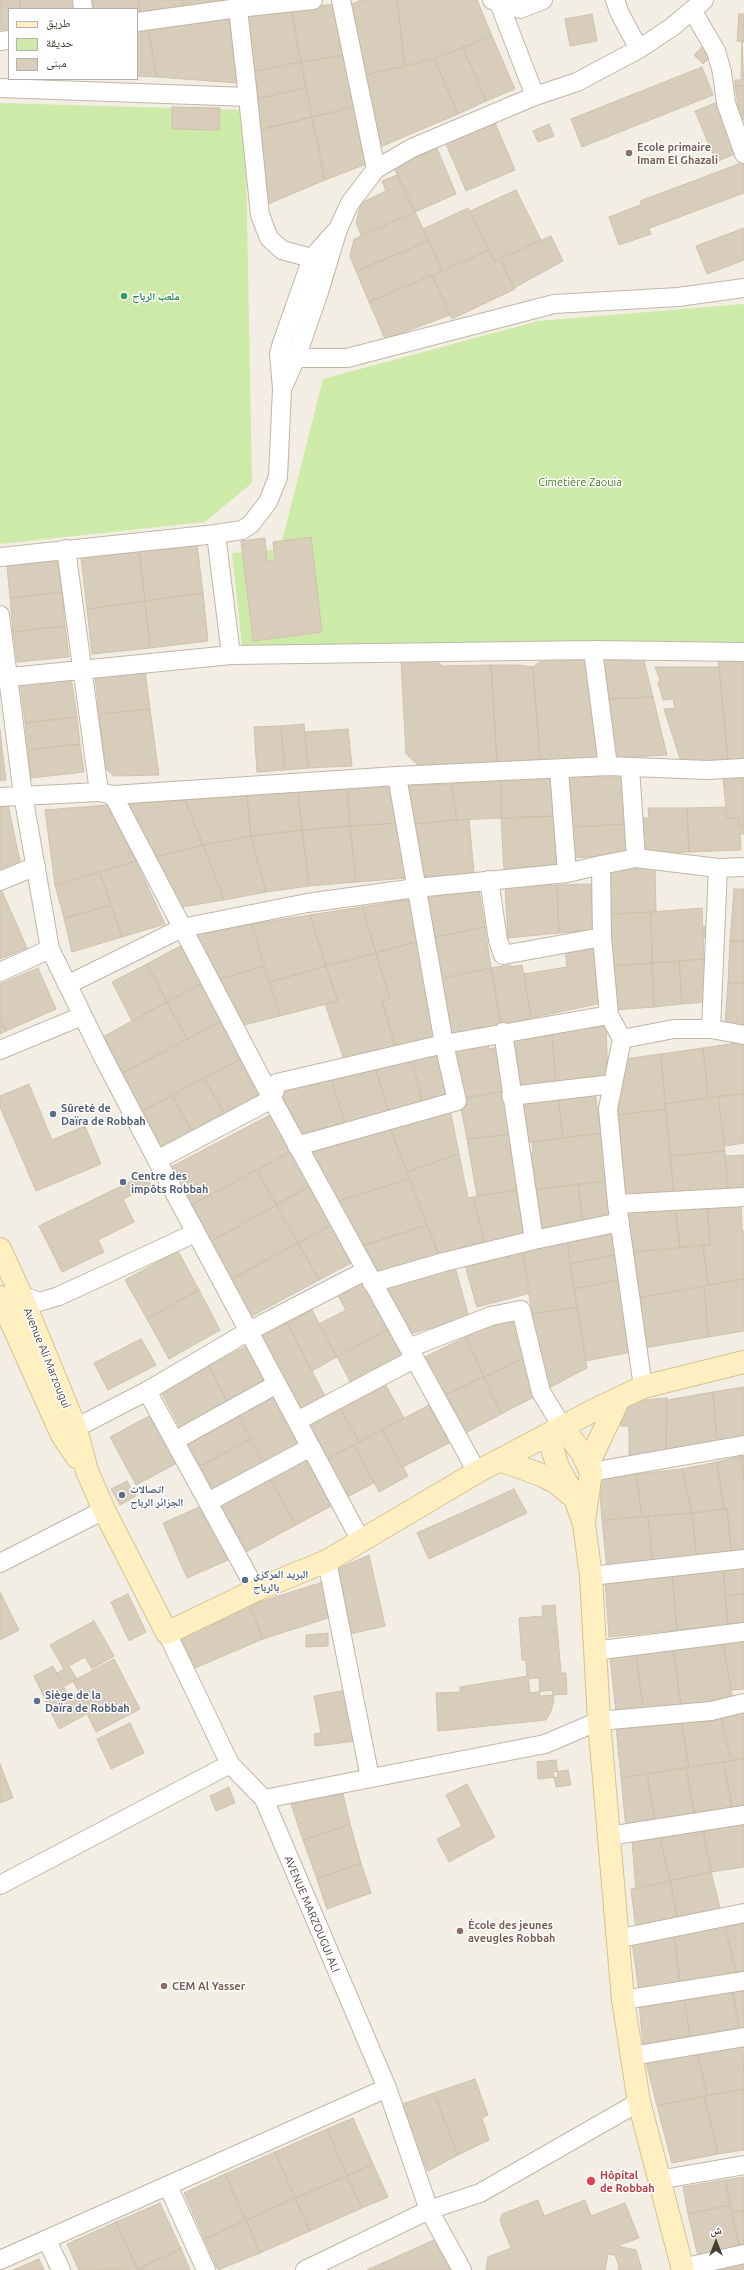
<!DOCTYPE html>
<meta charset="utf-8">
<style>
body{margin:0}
#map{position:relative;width:744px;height:2270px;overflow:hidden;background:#f3eee3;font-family:Ubuntu,"Noto Naskh Arabic",sans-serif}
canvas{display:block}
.legend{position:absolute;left:8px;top:8px;width:130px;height:72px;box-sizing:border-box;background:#fff;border:1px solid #b5b2ad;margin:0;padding:5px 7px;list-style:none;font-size:12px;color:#453e33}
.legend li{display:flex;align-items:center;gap:8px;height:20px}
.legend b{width:20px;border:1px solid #b5b2ad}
.north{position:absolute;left:696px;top:2222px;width:40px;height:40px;-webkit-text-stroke:3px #fff;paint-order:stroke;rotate:0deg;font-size:11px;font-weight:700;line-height:16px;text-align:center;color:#453e33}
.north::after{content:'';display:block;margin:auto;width:14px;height:18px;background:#453e33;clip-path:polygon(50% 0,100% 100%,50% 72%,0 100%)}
</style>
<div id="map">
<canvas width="744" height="2270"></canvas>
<ul class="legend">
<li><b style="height:5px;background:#ffefc1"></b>طريق</li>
<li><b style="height:11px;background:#ceeaa9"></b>حديقة</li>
<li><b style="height:11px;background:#d8ccbb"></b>مبنى</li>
</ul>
<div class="north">ش</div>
</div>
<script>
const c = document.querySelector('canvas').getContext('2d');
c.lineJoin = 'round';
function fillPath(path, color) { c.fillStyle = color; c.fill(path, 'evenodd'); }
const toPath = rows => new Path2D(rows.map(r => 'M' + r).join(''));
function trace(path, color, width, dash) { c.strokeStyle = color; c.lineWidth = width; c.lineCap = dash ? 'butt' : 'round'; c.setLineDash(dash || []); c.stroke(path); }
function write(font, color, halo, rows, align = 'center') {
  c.font = font + ' Ubuntu,"Noto Naskh Arabic",sans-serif'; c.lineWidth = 3; c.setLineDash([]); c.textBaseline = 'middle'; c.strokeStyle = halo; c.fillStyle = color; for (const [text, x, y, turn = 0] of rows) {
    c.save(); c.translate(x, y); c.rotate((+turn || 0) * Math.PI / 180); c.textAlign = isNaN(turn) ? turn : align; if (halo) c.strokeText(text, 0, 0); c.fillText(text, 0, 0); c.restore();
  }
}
const green = toPath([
 [0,103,245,110,252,483,205,522,0,544],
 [744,304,744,647,242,645,232,553,280,549,323,379,538,321]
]);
const building = toPath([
 [0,0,20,0,20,9,9,9,9,29,0,30,0,0],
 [20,0,73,0,74,9,20,9,20,0],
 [92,0,138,0,140,13,137,13,137,9,94,9,92,0],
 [138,0,182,0,183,6,140,13,138,0],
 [182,0,229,0,183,6,182,0],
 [362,0,397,0,405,66,365,75,351,4,362,0],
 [397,0,477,0,492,36,434,59,405,66,397,0],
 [334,4,344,55,301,62,291,10,334,4],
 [291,10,301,62,252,72,245,16,291,10],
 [592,14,597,41,570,46,565,19,592,14],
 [739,14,744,14,744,42,737,41,739,14],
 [229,19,237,83,157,77,148,30,229,19],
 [148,30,157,77,137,76,137,31,148,30],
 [492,36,515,89,486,101,463,47,492,36],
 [742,41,744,86,735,86,735,80,741,80,742,41],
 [705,44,714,54,703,64,694,55,705,44],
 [463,47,486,101,458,114,434,59,463,47],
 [344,55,354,107,312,117,301,62,344,55],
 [434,59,458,114,380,147,365,75,434,59],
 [301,62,306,88,255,99,252,72,301,62],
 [702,67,713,95,582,147,571,119,702,67],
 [735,86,744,86,744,120,740,120,735,86],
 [306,88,312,117,259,130,255,99,306,88],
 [723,100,744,150,716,162,695,111,723,100],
 [172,107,220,108,219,130,172,129,172,107],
 [354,107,366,164,325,180,312,117,354,107],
 [312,117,325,180,268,204,259,130,312,117],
 [495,123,515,170,466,191,446,144,495,123],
 [549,124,554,136,538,142,533,131,549,124],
 [437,148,456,194,415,212,394,168,437,148],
 [744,162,744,193,650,228,640,201,744,162],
 [397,175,415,212,361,235,356,223,361,203,386,191,382,181,397,175],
 [516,190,541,240,494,261,470,211,516,190],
 [640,205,651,234,619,245,609,217,640,205],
 [468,208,489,250,442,271,423,229,468,208],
 [415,212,429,241,356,271,350,256,354,239,415,212],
 [744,228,744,260,707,274,696,246,744,228],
 [551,236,563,261,514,288,500,259,551,236],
 [429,241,442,271,369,302,356,271,429,241],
 [489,250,494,261,500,259,515,289,452,319,432,275,489,250],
 [432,275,450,315,385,339,369,302,432,275],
 [311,537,322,632,253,641,241,541,265,538,267,561,275,560,273,542,311,537],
 [197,544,203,593,145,601,139,551,197,544],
 [139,551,145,601,87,609,81,557,139,551],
 [58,560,62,592,10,598,7,566,58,560],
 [62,592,65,626,13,632,10,598,62,592],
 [203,593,208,641,150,648,145,601,203,593],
 [145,601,150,648,92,654,87,609,145,601],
 [65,626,69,657,17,662,13,632,65,626],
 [642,653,653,697,605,699,600,657,642,653],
 [588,656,601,758,540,761,533,667,546,657,588,656],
 [718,657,744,657,744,759,728,760,718,657],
 [401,660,436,660,442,666,491,665,497,763,418,765,406,754,401,660],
 [491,665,517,665,533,667,540,761,497,763,491,665],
 [655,667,719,667,728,760,681,762,664,709,675,708,673,699,663,700,658,682,660,680,655,667],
 [145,670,150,709,99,714,95,676,145,670],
 [71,678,77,717,25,723,20,684,71,678],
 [653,697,667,755,611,758,605,699,653,697],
 [150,709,159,775,114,776,106,769,99,714,150,709],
 [77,717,80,744,28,750,25,723,77,717],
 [304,724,308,768,285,770,281,726,304,724],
 [281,726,285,770,257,772,254,727,281,726],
 [348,729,352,766,308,768,305,732,348,729],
 [0,730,2,748,0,748,0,730],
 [80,744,84,772,31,778,28,750,80,744],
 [0,748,2,748,6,780,0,781,0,748],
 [623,771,628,824,572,827,567,775,581,774,585,777,623,771],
 [554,775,555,816,501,818,501,780,554,775],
 [744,776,744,826,739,826,739,818,727,818,723,777,744,776],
 [501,780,501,818,457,820,451,784,501,780],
 [394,784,400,823,350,826,347,787,394,784],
 [451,784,457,820,412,824,406,786,451,784],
 [347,787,350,826,302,830,298,791,347,787],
 [298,791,302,830,251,836,247,795,298,791],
 [247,795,251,836,203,845,185,800,247,795],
 [185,800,203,845,155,857,127,804,185,800],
 [8,805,20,861,0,869,0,807,8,805],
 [107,805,136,861,55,885,45,810,107,805],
 [726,807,727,818,739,818,739,826,744,826,744,834,740,834,741,850,689,852,687,808,726,807],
 [648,808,687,808,689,852,641,854,639,818,649,818,648,808],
 [555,816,556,868,504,871,501,818,555,816],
 [469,819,474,873,420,877,412,824,469,819],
 [400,823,408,878,356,882,350,826,400,823],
 [628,824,631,854,574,858,572,827,628,824],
 [350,826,356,882,309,886,302,830,350,826],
 [302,830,309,886,266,892,251,836,302,830],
 [251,836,266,892,224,900,203,845,251,836],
 [203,845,224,900,182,907,155,857,203,845],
 [136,861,165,924,122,937,100,872,136,861],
 [655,865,656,912,610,914,609,867,655,865],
 [100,872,111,905,64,918,55,885,100,872],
 [591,884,593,930,559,933,557,885,591,884],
 [557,885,559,933,508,938,505,887,557,885],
 [734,889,744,889,744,941,730,941,734,889],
 [479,890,485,927,431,938,424,898,479,890],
 [2,891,27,948,0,959,0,892,2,891],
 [412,899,419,941,376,953,362,907,412,899],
 [111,905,122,937,72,952,64,918,111,905],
 [362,907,376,953,326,966,310,915,362,907],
 [702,908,704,959,652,963,651,912,702,908],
 [651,912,652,963,612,966,610,914,651,912],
 [310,915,326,966,270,982,252,924,310,915],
 [252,924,264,966,220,979,195,933,252,924],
 [714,925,716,935,704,937,703,927,714,925],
 [485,927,491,968,438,979,431,938,485,927],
 [419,941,436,1039,396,1048,382,1001,390,999,376,953,419,941],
 [730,941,744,941,744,983,728,983,730,941],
 [182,945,203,983,167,1002,147,964,182,945],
 [594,946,602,1003,531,1018,524,974,567,967,565,950,594,946],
 [376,953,390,999,382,1001,396,1048,344,1060,325,1004,338,1001,326,966,376,953],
 [704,959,706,1002,682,1004,679,961,704,959],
 [679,961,682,1004,654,1007,652,963,679,961],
 [652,963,654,1007,613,1010,612,966,652,963],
 [147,964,167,1002,132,1021,112,982,147,964],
 [510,965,511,967,522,965,531,1018,501,1025,491,968,510,965],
 [264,966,280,1016,244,1025,220,979,264,966],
 [326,966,338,1001,280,1016,270,982,326,966],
 [38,968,56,1009,6,1031,0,1018,0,984,38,968],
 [491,968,501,1025,448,1036,438,979,491,968],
 [203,983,222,1021,187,1039,167,1002,203,983],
 [728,983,744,983,744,1025,725,1024,728,983],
 [167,1002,187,1039,119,1075,99,1039,167,1002],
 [0,1018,6,1031,0,1034,0,1018],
 [222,1021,242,1058,139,1113,119,1075,222,1021],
 [606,1026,608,1078,556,1084,552,1032,606,1026],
 [552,1032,556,1084,516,1090,513,1036,552,1032],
 [487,1041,489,1049,498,1047,505,1091,459,1099,449,1049,487,1041],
 [744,1042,744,1094,708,1098,703,1048,744,1042],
 [703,1048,708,1098,665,1104,661,1054,703,1048],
 [443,1050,452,1095,422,1103,412,1058,443,1050],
 [661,1054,666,1109,616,1115,616,1108,624,1059,661,1054],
 [242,1058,261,1093,224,1113,204,1078,242,1058],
 [412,1058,422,1103,389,1112,375,1068,412,1058],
 [375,1068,389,1112,345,1123,331,1078,375,1068],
 [204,1078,224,1113,191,1130,172,1095,204,1078],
 [331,1078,345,1123,302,1133,279,1090,331,1078],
 [29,1084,52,1140,85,1126,101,1164,36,1191,0,1107,0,1096,29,1084],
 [505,1091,511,1134,467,1139,459,1099,505,1091],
 [595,1092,601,1133,563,1138,558,1096,595,1092],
 [744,1094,744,1143,725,1146,718,1096,744,1094],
 [172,1095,191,1130,158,1148,139,1113,172,1095],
 [558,1096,563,1138,525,1143,520,1100,558,1096],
 [718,1096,725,1151,670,1156,665,1104,718,1096],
 [450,1109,459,1154,407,1172,390,1128,450,1109],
 [666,1109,674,1195,626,1198,616,1115,666,1109],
 [272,1114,292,1151,191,1205,171,1167,272,1114],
 [390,1128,409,1179,338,1201,312,1152,390,1128],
 [601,1133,607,1181,533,1190,528,1156,533,1152,532,1142,601,1133],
 [511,1134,520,1189,477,1196,467,1139,511,1134],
 [292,1151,310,1186,276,1205,257,1170,292,1151],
 [725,1151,728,1191,674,1195,670,1156,725,1151],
 [459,1154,468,1198,473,1197,485,1246,440,1258,407,1172,459,1154],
 [744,1155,744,1190,728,1191,725,1156,744,1155],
 [257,1170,276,1205,210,1242,191,1205,257,1170],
 [146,1174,151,1186,123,1199,134,1222,98,1240,104,1252,62,1272,39,1226,146,1174],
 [409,1179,427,1225,362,1246,338,1201,409,1179],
 [607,1181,611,1218,583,1223,578,1184,607,1181],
 [578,1184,583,1223,538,1232,533,1190,578,1184],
 [310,1186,331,1225,298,1243,276,1205,310,1186],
 [520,1189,527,1235,485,1246,473,1197,520,1189],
 [741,1201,742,1231,744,1231,744,1279,708,1285,703,1245,710,1245,707,1204,741,1201],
 [707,1204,710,1245,680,1248,675,1207,707,1204],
 [276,1205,298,1243,230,1280,210,1242,276,1205],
 [675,1207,680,1248,632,1252,627,1209,675,1207],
 [331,1225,351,1263,319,1280,298,1243,331,1225],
 [427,1225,440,1258,378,1275,362,1246,427,1225],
 [611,1232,615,1255,570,1264,567,1240,611,1232],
 [567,1240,577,1307,532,1314,522,1249,567,1240],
 [298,1243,319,1280,250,1317,230,1280,298,1243],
 [703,1245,708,1285,638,1298,632,1252,703,1245],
 [522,1249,530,1293,477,1307,464,1262,522,1249],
 [178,1251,199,1290,147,1319,125,1280,178,1251],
 [615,1255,619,1280,574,1289,570,1264,615,1255],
 [455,1267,469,1317,410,1334,384,1286,455,1267],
 [744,1279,744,1331,708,1337,704,1286,744,1279],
 [619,1280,631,1352,586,1361,574,1289,619,1280],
 [363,1282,388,1329,337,1357,319,1324,346,1310,338,1296,363,1282],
 [704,1286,708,1337,644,1348,638,1298,704,1286],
 [199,1290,220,1330,169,1359,147,1319,199,1290],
 [577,1307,587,1368,545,1390,530,1317,532,1314,577,1307],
 [312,1310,337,1357,312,1371,287,1323,312,1310],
 [519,1317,528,1356,484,1377,466,1337,484,1328,519,1317],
 [287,1323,327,1400,302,1414,261,1337,287,1323],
 [388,1329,404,1359,353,1387,337,1357,388,1329],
 [466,1337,484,1377,443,1396,423,1358,466,1337],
 [141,1339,156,1365,108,1390,94,1363,141,1339],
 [246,1346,266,1383,228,1403,209,1366,246,1346],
 [528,1356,538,1395,501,1414,484,1377,528,1356],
 [209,1366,228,1403,180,1428,161,1392,209,1366],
 [484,1377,501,1414,464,1434,443,1396,484,1377],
 [383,1380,404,1418,359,1442,338,1405,383,1380],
 [744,1387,744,1439,717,1445,713,1392,744,1387],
 [713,1392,717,1445,666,1454,667,1400,713,1392],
 [273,1397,299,1445,263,1464,238,1415,273,1397],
 [667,1398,666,1454,629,1455,629,1426,621,1426,621,1416,633,1401,667,1398],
 [338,1405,359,1442,327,1459,306,1421,338,1405],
 [429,1405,449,1443,403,1467,382,1430,429,1405],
 [155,1413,181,1461,136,1485,110,1437,155,1413],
 [238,1415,251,1439,200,1466,187,1442,238,1415],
 [382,1430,408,1476,379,1492,354,1445,382,1430],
 [251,1439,263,1464,213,1490,200,1466,251,1439],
 [354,1445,374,1483,347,1497,327,1459,354,1445],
 [741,1456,744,1456,744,1480,741,1456],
 [741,1456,744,1480,744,1556,732,1557,727,1509,724,1509,717,1462,741,1456],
 [307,1460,331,1506,296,1525,270,1479,307,1460],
 [717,1462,724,1509,692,1513,682,1469,717,1462],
 [682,1469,692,1513,642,1517,636,1474,682,1469],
 [636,1474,642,1517,602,1520,599,1479,636,1474],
 [270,1479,296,1525,246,1552,221,1505,270,1479],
 [127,1481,136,1496,120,1505,111,1489,127,1481],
 [514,1489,527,1513,429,1559,417,1533,514,1489],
 [211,1502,235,1557,187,1578,163,1523,211,1502],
 [727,1509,732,1557,697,1561,692,1513,727,1509],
 [692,1513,697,1561,653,1565,648,1516,692,1513],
 [648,1516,653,1565,607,1570,602,1520,648,1516],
 [369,1555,385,1626,350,1634,337,1569,369,1555],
 [744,1563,744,1594,725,1596,723,1566,744,1563],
 [723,1566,728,1626,677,1630,672,1572,723,1566],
 [672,1572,677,1630,609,1637,605,1580,672,1572],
 [323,1582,331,1617,263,1639,250,1605,323,1582],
 [0,1592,19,1630,0,1640,0,1592],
 [128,1594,146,1632,129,1641,111,1602,128,1594],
 [744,1594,744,1625,728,1626,725,1596,744,1594],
 [250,1605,263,1639,195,1668,180,1638,250,1605],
 [555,1605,561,1673,566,1673,567,1694,540,1696,539,1678,527,1679,526,1660,522,1660,519,1618,543,1616,542,1606,555,1605],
 [94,1621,114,1656,92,1669,85,1657,69,1666,77,1679,65,1686,57,1673,64,1669,50,1645,94,1621],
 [328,1633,328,1646,306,1647,306,1635,328,1633],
 [744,1640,744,1689,731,1690,723,1643,744,1640],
 [723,1643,733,1700,681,1706,673,1648,723,1643],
 [673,1648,681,1706,643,1710,636,1654,673,1648],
 [636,1654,643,1710,616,1713,610,1657,636,1654],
 [114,1659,140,1709,96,1732,87,1714,59,1729,34,1676,53,1666,69,1697,79,1692,73,1681,114,1659],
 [528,1676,530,1693,552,1690,554,1699,551,1711,546,1720,438,1731,436,1693,460,1692,460,1687,528,1676],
 [346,1690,357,1741,315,1746,314,1734,321,1733,314,1696,346,1690],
 [744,1711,744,1758,731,1761,721,1714,744,1711],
 [697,1717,698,1723,721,1719,731,1761,689,1767,681,1719,697,1717],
 [681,1719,689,1767,621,1778,616,1727,681,1719],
 [130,1723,144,1753,111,1769,97,1739,130,1723],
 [744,1758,744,1809,733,1811,723,1762,744,1758],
 [556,1760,558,1777,538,1779,537,1762,556,1760],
 [723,1762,733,1811,695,1817,686,1768,723,1762],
 [0,1764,13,1798,0,1803,0,1764],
 [686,1768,695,1817,656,1824,647,1774,686,1768],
 [568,1770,571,1785,556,1787,553,1772,568,1770],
 [647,1774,656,1824,626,1829,621,1778,647,1774],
 [467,1784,495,1837,449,1862,437,1839,462,1826,446,1795,467,1784],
 [229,1787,235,1803,216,1811,210,1796,229,1787],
 [343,1794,350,1824,303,1840,291,1804,343,1794],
 [350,1824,361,1863,317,1879,303,1840,350,1824],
 [744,1824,744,1867,711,1872,703,1830,744,1824],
 [703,1830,711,1872,670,1881,660,1837,703,1830],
 [660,1837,670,1881,636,1889,632,1841,660,1837],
 [361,1863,371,1893,327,1909,317,1879,361,1863],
 [711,1872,721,1912,678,1921,670,1881,711,1872],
 [670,1881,678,1921,636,1930,631,1889,670,1881],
 [744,1918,744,1974,737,1975,724,1923,744,1918],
 [724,1923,737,1975,680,1984,674,1935,724,1923],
 [674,1935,680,1984,639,1991,632,1942,674,1935],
 [744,1986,744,2028,739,2029,732,1988,744,1986],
 [732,1988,739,2029,690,2036,684,1997,732,1988],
 [684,1997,690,2036,643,2044,639,2004,684,1997],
 [743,2044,744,2089,707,2096,697,2052,743,2044],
 [697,2052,707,2096,657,2106,646,2062,697,2052],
 [475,2079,488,2115,482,2118,489,2140,458,2155,434,2093,475,2079],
 [744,2089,744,2150,718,2154,704,2096,744,2089],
 [434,2093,458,2155,428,2171,405,2129,397,2106,434,2093],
 [704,2096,718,2154,672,2163,657,2106,704,2096],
 [353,2118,373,2164,347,2176,327,2129,353,2118],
 [327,2129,347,2176,295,2198,275,2152,327,2129],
 [275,2152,295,2198,246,2220,225,2174,275,2152],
 [373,2164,388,2197,362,2208,347,2176,373,2164],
 [225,2174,246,2220,204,2239,184,2193,225,2174],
 [347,2176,362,2208,310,2231,295,2198,347,2176],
 [744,2177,744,2210,732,2213,725,2180,744,2177],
 [725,2180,730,2205,688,2214,683,2187,725,2180],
 [295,2198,310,2231,260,2253,246,2220,295,2198],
 [538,2200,544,2216,585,2200,591,2216,625,2203,639,2238,617,2246,636,2250,642,2270,618,2270,619,2266,615,2255,608,2254,605,2270,486,2270,488,2257,511,2248,500,2221,502,2214,538,2200],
 [160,2203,181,2249,137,2269,116,2222,160,2203],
 [730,2205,739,2245,698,2256,688,2214,730,2205],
 [744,2210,744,2244,739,2245,732,2213,744,2210],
 [246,2220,260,2253,218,2270,204,2239,246,2220],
 [116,2222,137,2269,79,2270,67,2244,116,2222],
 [443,2236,454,2270,367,2270,443,2236],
 [181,2249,190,2270,138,2270,137,2269,181,2249],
 [39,2259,44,2270,13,2270,39,2259],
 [744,2263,744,2270,715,2270,744,2263]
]);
const street = toPath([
 [82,0,83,9],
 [237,0,248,97],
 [341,0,376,169],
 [492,0,520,9,543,0],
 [615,0,620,14,639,49],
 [499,3,535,96],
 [692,10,716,51,722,72,726,103,744,154],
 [137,22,238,8,313,0],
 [0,41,9,40],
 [0,88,248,97,260,215,269,238,282,250,322,261],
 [286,356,296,358,347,358,554,304,678,297,744,288],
 [282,389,296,358,319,292,338,229,350,203,376,169,412,148,535,96,577,82,639,49,672,27,704,0],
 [216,534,231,655],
 [66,549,99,792],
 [0,557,216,534,242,530,251,524,268,502,278,477,282,389,279,354,282,343,312,258,335,232],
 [0,615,23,795,50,949,102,1055,157,1160,361,1541],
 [593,650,608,766],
 [0,678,231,655,593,650,744,652],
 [630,767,636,858],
 [559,769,567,873],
 [113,795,272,1099,477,1472],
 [0,797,99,792,113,795,397,776,608,766,707,770,744,768],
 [601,865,636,858,718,868,744,867],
 [489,880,498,940,503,955,602,937],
 [0,881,36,866],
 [0,972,50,949],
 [67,985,182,928,307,903,416,888,567,873,601,865,602,937,609,1015,622,1039,674,1029,711,1029,744,1035],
 [711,1029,718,868],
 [503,1032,534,1240],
 [622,1039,608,1109,617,1204,643,1387],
 [0,1050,82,1016],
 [511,1096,613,1084],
 [297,1146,457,1101,444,1044,397,776],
 [157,1160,272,1099,277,1083,444,1044,609,1015],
 [617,1204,744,1197],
 [372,1283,444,1262,534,1240,620,1222],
 [13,1298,21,1295,39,1302,59,1296,195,1233],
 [409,1348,491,1316,521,1310,541,1392,563,1428],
 [147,1391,256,1590],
 [297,1421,414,1359],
 [64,1434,147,1391,247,1332,365,1271],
 [176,1440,277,1384],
 [591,1472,744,1445],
 [208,1502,311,1447],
 [327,1561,370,1778],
 [0,1563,104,1510],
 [591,1576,744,1559],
 [167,1633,230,1764,264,1799,387,2088,429,2210,462,2270],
 [594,1651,744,1632],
 [264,1799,545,1744,599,1721,711,1711,744,1703],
 [609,1836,744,1815],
 [0,1885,230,1764],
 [616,1939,744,1913],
 [623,2000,744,1981],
 [632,2056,744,2037],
 [658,2180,744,2165],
 [168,2186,206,2270],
 [47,2240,61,2270],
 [0,2260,387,2088],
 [682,2268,744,2254],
 [305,2270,429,2210,480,2193,639,2102]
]);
const secondary = toPath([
 [0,1249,21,1295,76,1429,87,1471,104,1510,167,1633,256,1590,327,1561,477,1472,596,1409,643,1387,744,1362],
 [0,1297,62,1435,77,1457],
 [563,1428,582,1453,591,1472,584,1521],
 [548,1436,558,1467,575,1498,584,1524,591,1576,599,1721,623,2000,639,2102,683,2270],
 [499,1460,539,1474,555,1482,571,1495],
 [588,1464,619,1399]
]);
const markers = [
 [629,153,4,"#8d6e63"],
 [124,296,4,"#2e9e5b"],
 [53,1114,4,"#5c6f8a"],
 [123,1182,4,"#5c6f8a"],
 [122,1495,4,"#5c6f8a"],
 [245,1580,4,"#5c6f8a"],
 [37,1701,4,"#5c6f8a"],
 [460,1931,4,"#8d6e63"],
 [164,1986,4,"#8d6e63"],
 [591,2181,5,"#e0444e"]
];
const educationNames = [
 ["Ecole primaire",637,147],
 ["Imam El Ghazali",637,160],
 ["École des jeunes",468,1925],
 ["aveugles Robbah",468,1938],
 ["CEM Al Yasser",172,1986]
];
const leisureNames = [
 ["ملعب الرباح",132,296]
];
const parkNames = [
 ["Cimetière Zaouia",580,482]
];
const serviceNames = [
 ["Sûreté de",61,1108],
 ["Daïra de Robbah",61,1121],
 ["Centre des",131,1176],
 ["impôts Robbah",131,1189],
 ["اتصالات",130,1489],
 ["الجزائر الرباح",130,1502],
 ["البريد المركزي",253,1574],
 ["بالرباح",253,1587],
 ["Siège de la",45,1695],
 ["Daïra de Robbah",45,1708]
];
const streetNames = [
 ["Avenue Ali Marzougui",47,1358,68],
 ["AVENUE MARZOUGUI ALI",312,1914,67]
];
const healthNames = [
 ["Hôpital",600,2175],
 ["de Robbah",600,2188]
];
fillPath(green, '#ceeaa9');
fillPath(building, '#d8ccbb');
trace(building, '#d0c1ab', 1);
trace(street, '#bfb6a6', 20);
trace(secondary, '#d6c290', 24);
trace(street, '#fff', 18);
trace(secondary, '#ffefc1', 22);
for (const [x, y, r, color] of markers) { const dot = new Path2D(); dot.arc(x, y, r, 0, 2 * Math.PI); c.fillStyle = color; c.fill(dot); trace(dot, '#fff', 1.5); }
write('bold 11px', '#785e54', '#fff', educationNames, 'left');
write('bold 11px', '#27864d', '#fff', leisureNames, 'left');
write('11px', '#467a23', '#fff', parkNames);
write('bold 11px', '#4e5e75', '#fff', serviceNames, 'left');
write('11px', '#453e33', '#fff', streetNames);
write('bold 11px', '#be3a42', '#fff', healthNames, 'left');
</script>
